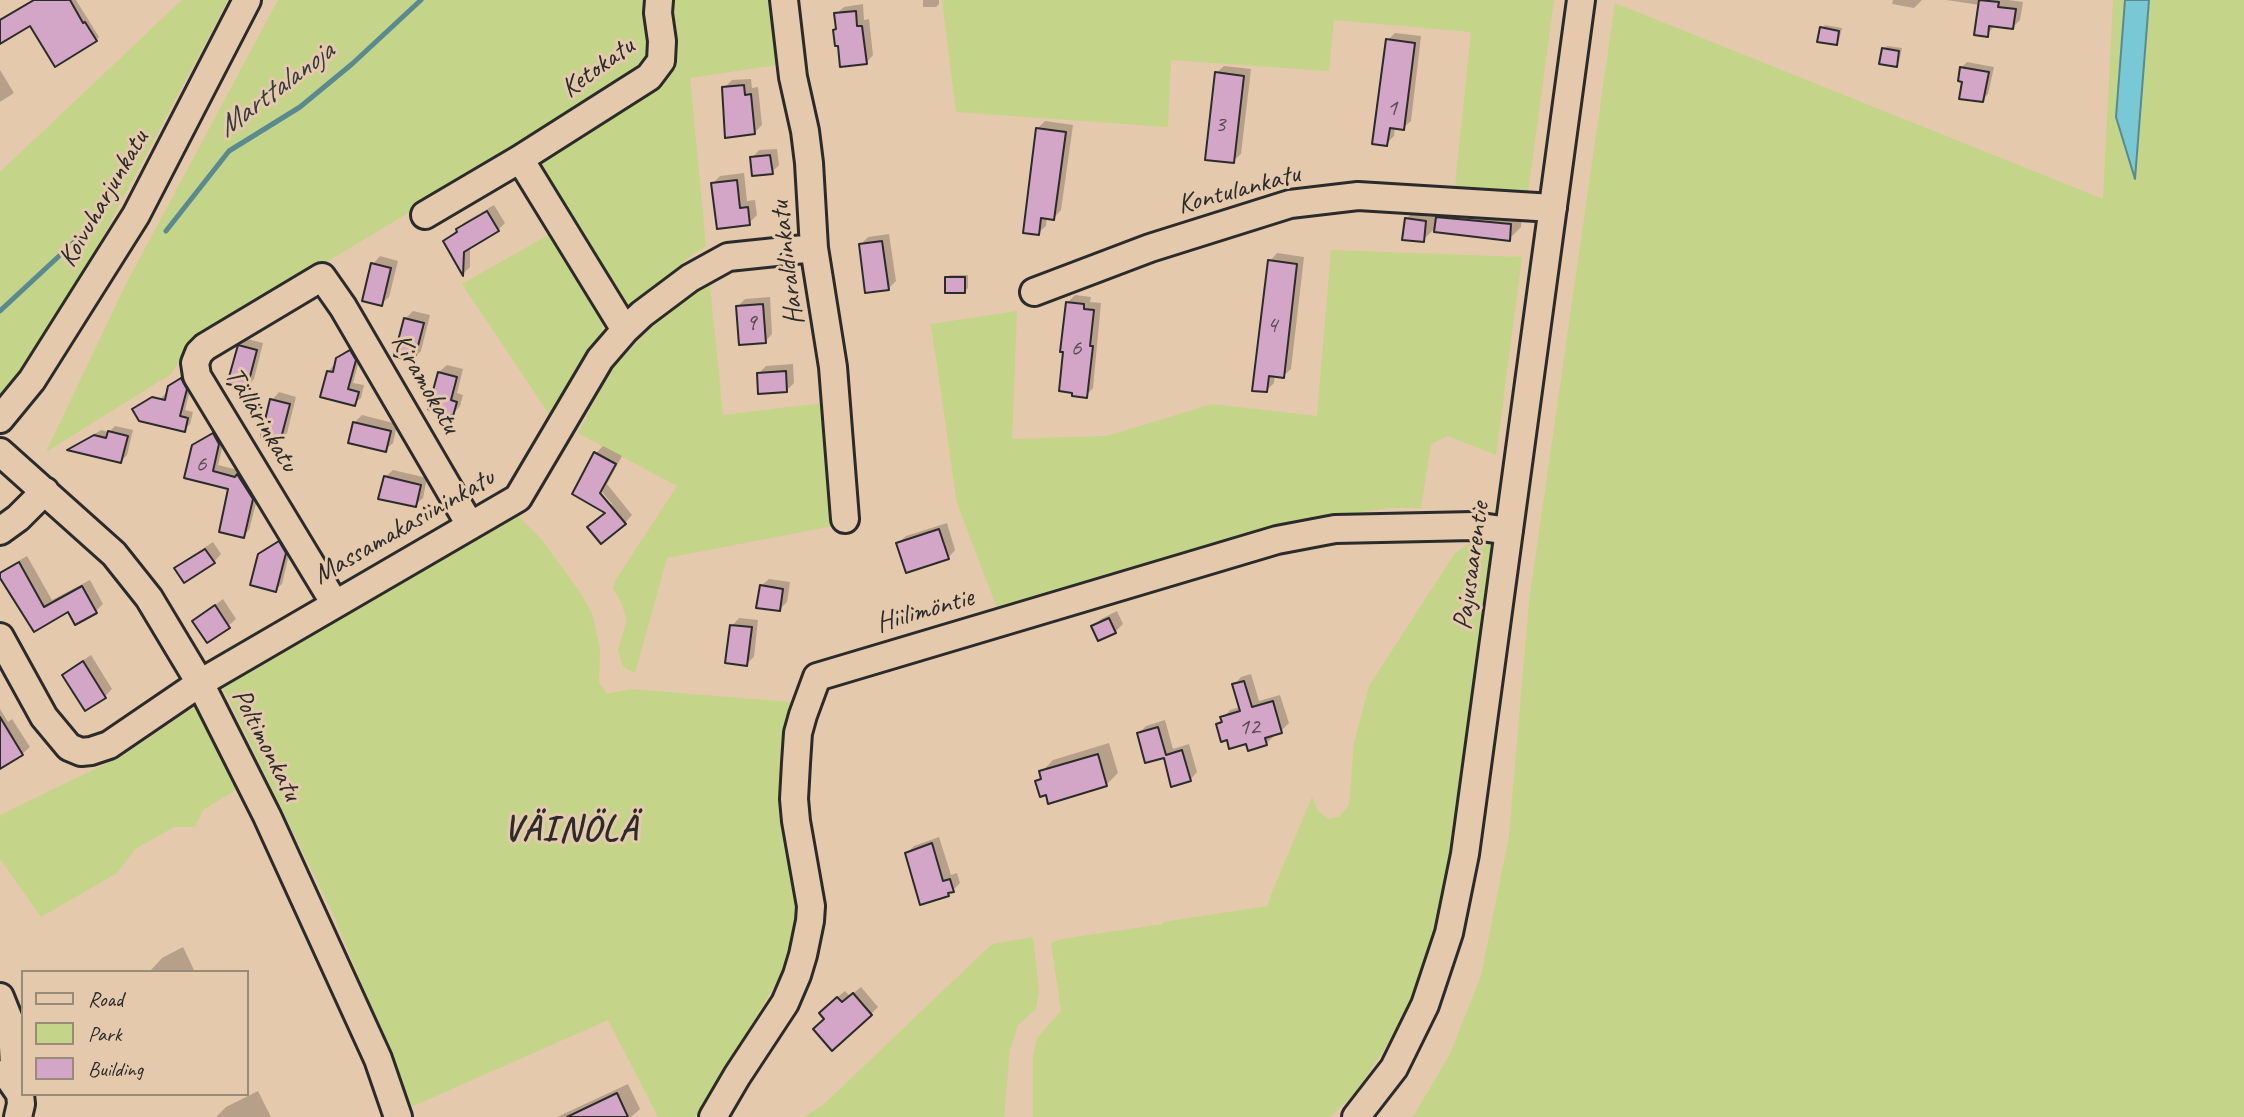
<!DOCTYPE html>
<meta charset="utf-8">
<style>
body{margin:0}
#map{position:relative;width:2244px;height:1117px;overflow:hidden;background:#e4c9ac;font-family:Caveat,sans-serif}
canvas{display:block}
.legend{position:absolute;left:21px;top:970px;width:228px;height:126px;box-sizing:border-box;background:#e4c9ac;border:2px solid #9a8a78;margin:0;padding:9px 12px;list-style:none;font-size:21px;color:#2b2b2b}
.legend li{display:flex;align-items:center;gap:14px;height:35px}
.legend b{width:35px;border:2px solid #9a8a78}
</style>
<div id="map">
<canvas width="2244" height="1117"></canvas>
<ul class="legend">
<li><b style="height:9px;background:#e4c9ac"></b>Road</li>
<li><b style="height:19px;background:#c4d488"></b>Park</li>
<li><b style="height:19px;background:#d3a5c6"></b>Building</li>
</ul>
</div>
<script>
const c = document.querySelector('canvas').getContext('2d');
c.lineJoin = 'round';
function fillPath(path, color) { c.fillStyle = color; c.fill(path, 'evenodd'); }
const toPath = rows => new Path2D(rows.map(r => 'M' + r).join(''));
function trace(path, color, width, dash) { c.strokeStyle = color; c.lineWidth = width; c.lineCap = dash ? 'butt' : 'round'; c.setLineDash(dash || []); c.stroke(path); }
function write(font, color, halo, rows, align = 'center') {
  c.font = font + ' Caveat,sans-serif'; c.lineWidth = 6; c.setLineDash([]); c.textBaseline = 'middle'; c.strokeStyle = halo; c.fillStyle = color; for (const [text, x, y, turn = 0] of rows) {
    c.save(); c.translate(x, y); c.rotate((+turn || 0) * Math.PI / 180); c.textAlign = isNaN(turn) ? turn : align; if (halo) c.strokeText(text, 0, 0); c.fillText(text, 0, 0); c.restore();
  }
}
const green = toPath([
 [182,0,228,0,95,251,8,388,0,395,0,172],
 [278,0,646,0,646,59,625,83,193,342,171,374,46,452,126,284],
 [675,0,775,0,783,64,690,78,706,246,688,258,643,299,629,306,619,300,539,165,543,154,656,86,670,70,678,49,671,5],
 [942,0,1554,0,1528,193,1455,187,1471,32,1334,20,1329,71,1171,60,1168,127,956,112],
 [2113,0,2244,0,2244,1117,1413,1117,1450,1054,1481,976,1509,836,1529,602,1615,3,2103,199],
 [552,233,602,323,602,338,551,417,462,284],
 [1331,250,1522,257,1496,455,1448,436,1431,444,1421,508,1392,508,1322,517,1246,535,998,611,957,503,931,324,1017,311,1012,439,1107,436,1212,404,1317,416],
 [709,277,723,415,823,403,833,526,667,558,635,673,623,667,618,650,627,619,620,600,613,589,615,581,677,486,578,433,612,368,663,316],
 [513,511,542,540,580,592,592,613,600,649,599,682,607,694,631,689,790,702,787,741,779,782,794,853,802,912,792,955,705,1105,695,1117,658,1117,608,1020,411,1107,335,918,223,688],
 [1473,541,1487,541,1494,552,1447,870,1433,941,1415,991,1387,1045,1354,1094,1330,1117,1033,1117,1033,1056,1037,1038,1061,1011,1051,943,1062,939,1163,924,1163,922,1268,906,1270,897,1312,797,1318,811,1328,819,1339,817,1349,805,1354,743,1369,686,1455,553],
 [197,705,240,787,203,810,195,827,174,827,135,849,117,873,41,917,0,859,0,815,122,756],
 [1033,937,1039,992,1036,1009,1018,1025,1010,1050,1004,1117,804,1117,822,1106,992,944]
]);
const water = toPath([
 [2125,0,2149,0,2135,179,2116,117,2125,0]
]);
const shadow = toPath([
 [34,0,76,0,99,37,96,40,31,24,0,42,0,20],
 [923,0,939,0,939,4,936,7,923,7],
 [1893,0,1922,0,1914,8,1892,4],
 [1946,0,2008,0,2023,2,2020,20,2013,27,1995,25,1987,35,1980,5],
 [863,4,864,20,869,19,873,55,866,63,838,28,836,14,844,7],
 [1825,25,1842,28,1839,40,1836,43,1822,28],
 [1395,33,1421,36,1411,121,1403,128,1395,127,1394,136,1386,144,1388,40],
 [1887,46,1902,48,1899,62,1896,65,1884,49],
 [1967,62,1994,67,1988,94,1982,100,1964,81,1961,68],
 [1224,66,1251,69,1241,154,1233,161,1216,73],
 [0,70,14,93,0,102],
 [751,79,752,88,758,87,762,125,754,133,724,88,732,80],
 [1045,121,1073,125,1061,210,1054,218,1047,217,1046,226,1038,233,1037,129],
 [777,149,779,165,772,172,752,158,759,150],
 [744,173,747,201,755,200,757,215,749,223,713,183,720,176],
 [494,205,505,223,498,230,470,246,470,267,464,273,445,241,465,222],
 [1450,206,1522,213,1521,227,1509,239,1437,226,1423,240,1406,219,1418,208,1437,210,1436,219],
 [889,234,896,281,888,289,860,245,868,237],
 [1277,253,1304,257,1291,369,1283,376,1275,375,1274,383,1266,391,1270,261],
 [380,256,398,261,389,297,381,304,373,264],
 [950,275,968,275,968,288,964,292,947,278],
 [1075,295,1091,297,1090,302,1101,303,1093,388,1086,396,1068,302],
 [770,297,772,334,765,342,738,306,745,299],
 [413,311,430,315,421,351,413,359,405,319],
 [247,339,263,343,254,379,247,387,240,346],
 [357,345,361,353,353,383,364,385,361,398,354,404,328,372,344,352],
 [793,364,794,383,786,391,759,373,766,366],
 [447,365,463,369,457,393,463,395,460,406,453,414,439,372],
 [188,374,192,382,185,410,193,412,190,424,184,430,134,409,150,397,157,408,160,399,166,393,168,393,169,387],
 [279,392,296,397,287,433,280,440,272,400],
 [362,415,397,424,393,443,385,450,354,423],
 [115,426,133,430,127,455,121,461,70,449,101,430,109,432],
 [222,431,225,437,218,465,242,471,259,492,249,530,243,536,230,488,186,477,197,444],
 [603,446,622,456,607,484,632,515,625,523,574,494,596,453],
 [596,485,613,505,605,502,593,487],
 [393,470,427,478,423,498,415,505,385,477],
 [947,523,955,550,948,558,898,543,906,536],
 [285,536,291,546,282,584,275,590,259,555,266,548],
 [213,542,221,554,214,562,176,569,184,561],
 [27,556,52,600,90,580,103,604,96,611,69,609,34,629,0,574,8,567],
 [769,579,790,582,787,602,779,610,761,586],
 [223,599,236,619,228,626,194,621],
 [1117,611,1123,624,1115,632,1093,626,1101,619],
 [739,618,758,620,754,657,746,664,732,626],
 [91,655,112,689,105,696,64,675,71,668],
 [1251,674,1259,701,1280,695,1289,723,1281,731,1273,733,1274,736,1266,744,1228,738,1218,724,1230,710,1240,707,1234,685,1241,677],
 [0,709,8,722,12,719,30,747,22,754,0,766],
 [1165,720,1173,749,1189,744,1197,772,1190,780,1139,733,1146,726],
 [1109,743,1118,773,1106,785,1047,793,1037,782,1042,777,1041,772,1053,760],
 [939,837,951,875,957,873,960,883,948,895,907,853,914,846],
 [183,947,195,972,151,972,151,970,162,958],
 [861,987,878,1007,871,1014,826,1019,828,1005,845,991,850,996],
 [628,1084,640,1109,631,1117,557,1117],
 [258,1091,271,1117,216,1117,226,1107]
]);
const stream = toPath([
 [166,231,229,151,300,107,352,64,421,0],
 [0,311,86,231,109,203]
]);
const building = toPath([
 [34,0,70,0,83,23,85,22,97,41,55,67,30,26,0,44,0,20,34,0],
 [1979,0,1999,2,1998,7,2016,9,2013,29,1989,26,1988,37,1974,35,1979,0],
 [856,11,857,26,862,26,867,64,840,67,838,46,835,46,833,30,836,29,834,13,856,11],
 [1820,27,1839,31,1837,45,1817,42,1820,27],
 [1386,39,1415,43,1404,130,1390,128,1387,146,1372,144,1386,39],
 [1882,48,1899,51,1897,67,1879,64,1882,48],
 [1960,67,1989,72,1983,102,1959,99,1962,82,1958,81,1960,67],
 [1215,72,1244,76,1234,163,1205,160,1215,72],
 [744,85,745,95,751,94,755,134,725,138,722,87,744,85],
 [1036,128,1066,132,1054,220,1041,218,1039,235,1023,233,1036,128],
 [770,155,773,174,752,176,750,157,770,155],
 [737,180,740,208,748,207,750,225,717,229,711,183,737,180],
 [487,211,499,231,464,252,463,276,443,241,457,232,456,229,487,211],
 [1436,217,1511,224,1510,241,1434,232,1436,217],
 [1405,218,1426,221,1424,242,1402,240,1405,218],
 [882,241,889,290,865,293,859,244,882,241],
 [1268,260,1297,264,1284,378,1269,376,1267,392,1252,391,1268,260],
 [371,263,391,268,382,306,362,301,371,263],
 [945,277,965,277,965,293,945,293,945,277],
 [1066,302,1084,304,1084,309,1094,310,1090,346,1093,346,1087,398,1072,396,1072,393,1059,391,1063,352,1060,352,1066,302],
 [763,304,766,343,739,345,736,306,763,304],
 [404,318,424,323,414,361,394,356,404,318],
 [238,345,257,350,247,388,227,384,238,345],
 [350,350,356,360,348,389,359,392,355,406,320,397,327,371,333,372,336,358,350,350],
 [786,371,787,392,758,394,757,373,786,371],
 [438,372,457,377,451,400,457,402,453,416,428,409,438,372],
 [181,378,187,389,180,416,188,418,185,432,139,421,132,409,152,397,165,400,168,386,181,378],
 [270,399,290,404,280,442,261,437,270,399],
 [353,422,391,431,386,452,348,443,353,422],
 [108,431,128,436,121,463,67,450,94,435,106,438,108,431],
 [213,433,219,444,213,471,235,477,237,474,253,499,244,538,219,532,228,489,184,478,192,445,213,433],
 [594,452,616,464,600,493,626,524,601,544,587,527,605,513,572,494,594,452],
 [384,476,421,485,416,507,378,499,384,476],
 [939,529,949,559,906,573,896,543,939,529],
 [279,541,286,553,276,592,250,585,258,554,279,541],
 [205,549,215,563,184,583,174,568,205,549],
 [19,562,44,607,82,586,97,613,75,625,68,612,34,632,0,578,0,573,19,562],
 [760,585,783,589,780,611,756,608,760,585],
 [215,605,230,628,207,643,192,621,215,605],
 [1109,618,1116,633,1098,641,1091,626,1109,618],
 [730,625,752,627,747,666,725,663,730,625],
 [83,661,106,698,85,711,62,675,83,661],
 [1244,681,1252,707,1273,701,1282,733,1265,738,1267,745,1248,751,1246,744,1229,749,1227,740,1221,742,1216,724,1222,722,1220,717,1240,711,1232,684,1244,681],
 [0,717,23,755,0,769,0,717],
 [1158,727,1166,755,1182,750,1191,781,1171,787,1164,758,1145,763,1137,733,1158,727],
 [1098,754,1107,786,1048,804,1046,795,1040,797,1035,781,1041,779,1039,771,1098,754],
 [932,843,943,881,950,879,954,892,948,893,949,896,920,905,905,853,932,843],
 [853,993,872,1015,832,1051,813,1029,824,1019,819,1013,837,997,842,1002,853,993],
 [617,1093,628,1117,567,1117,617,1093]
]);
const minor = toPath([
 [784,0,793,77,805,131,809,163,814,248,833,367,845,519],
 [520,159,625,330],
 [425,215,520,159,649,77,661,61,662,41,658,13,659,0],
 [1034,292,1150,248,1290,204,1358,196,1553,208],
 [0,419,32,380,136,215,247,0],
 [0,452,114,554,149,598,200,683,267,816,378,1059,398,1117],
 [0,531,18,518,45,491],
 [335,604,197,376,195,363,199,353,205,347,322,277,343,307,470,525],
 [0,637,44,717,69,747,81,752,91,751,109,745,200,683,518,498,600,359,625,330,642,314,690,278,728,257,814,248],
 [0,997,12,1027,15,1086],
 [2,1074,9,1078,20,1094,21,1104,18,1117],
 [713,1117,737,1076,785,1003,797,975,803,955,810,921,811,906,796,821,794,799,796,763,798,733,803,715,817,677,1277,540,1335,529,1474,526,1509,531],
 [1356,1117,1394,1068,1425,1005,1449,933,1465,854,1581,0]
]);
const numberNames = [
 ["1",1392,109],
 ["3",1220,125],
 ["9",751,324],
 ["4",1272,326],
 ["6",1076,349],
 ["6",201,465],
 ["12",1249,728]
];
const streetNames = [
 ["Ketokatu",598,68,-36],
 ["Kontulankatu",1239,190,-15],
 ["Koivuharjunkatu",104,199,-60],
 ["Haraldinkatu",788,263,-97],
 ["Kiramokatu",425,384,60],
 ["Tällärinkatu",261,420,59],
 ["Massamakasiininkatu",404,527,-30],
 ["Pajusaarentie",1472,566,-82],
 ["Hiilimöntie",925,611,-16],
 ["Poltimonkatu",266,745,63]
];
const waterNames = [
 ["Marttalanoja",276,90,-37]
];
const districtNames = [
 ["VÄINÖLÄ",571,831]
];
fillPath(green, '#c4d488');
fillPath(water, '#79c8d5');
trace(water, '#5a8991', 2);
fillPath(shadow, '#0003');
trace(stream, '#5a8991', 5);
fillPath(building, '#d3a5c6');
trace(building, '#2b2b2b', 2);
trace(minor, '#2b2b2b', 32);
trace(minor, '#e4c9ac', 26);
write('24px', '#554a52', null, numberNames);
write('28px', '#2b2b2b', '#e4c9ac', streetNames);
write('italic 30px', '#333b3c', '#e4c9ac', waterNames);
c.letterSpacing = '2px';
write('bold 35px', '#2b2b2b', '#e4c9ac', districtNames);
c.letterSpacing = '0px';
</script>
